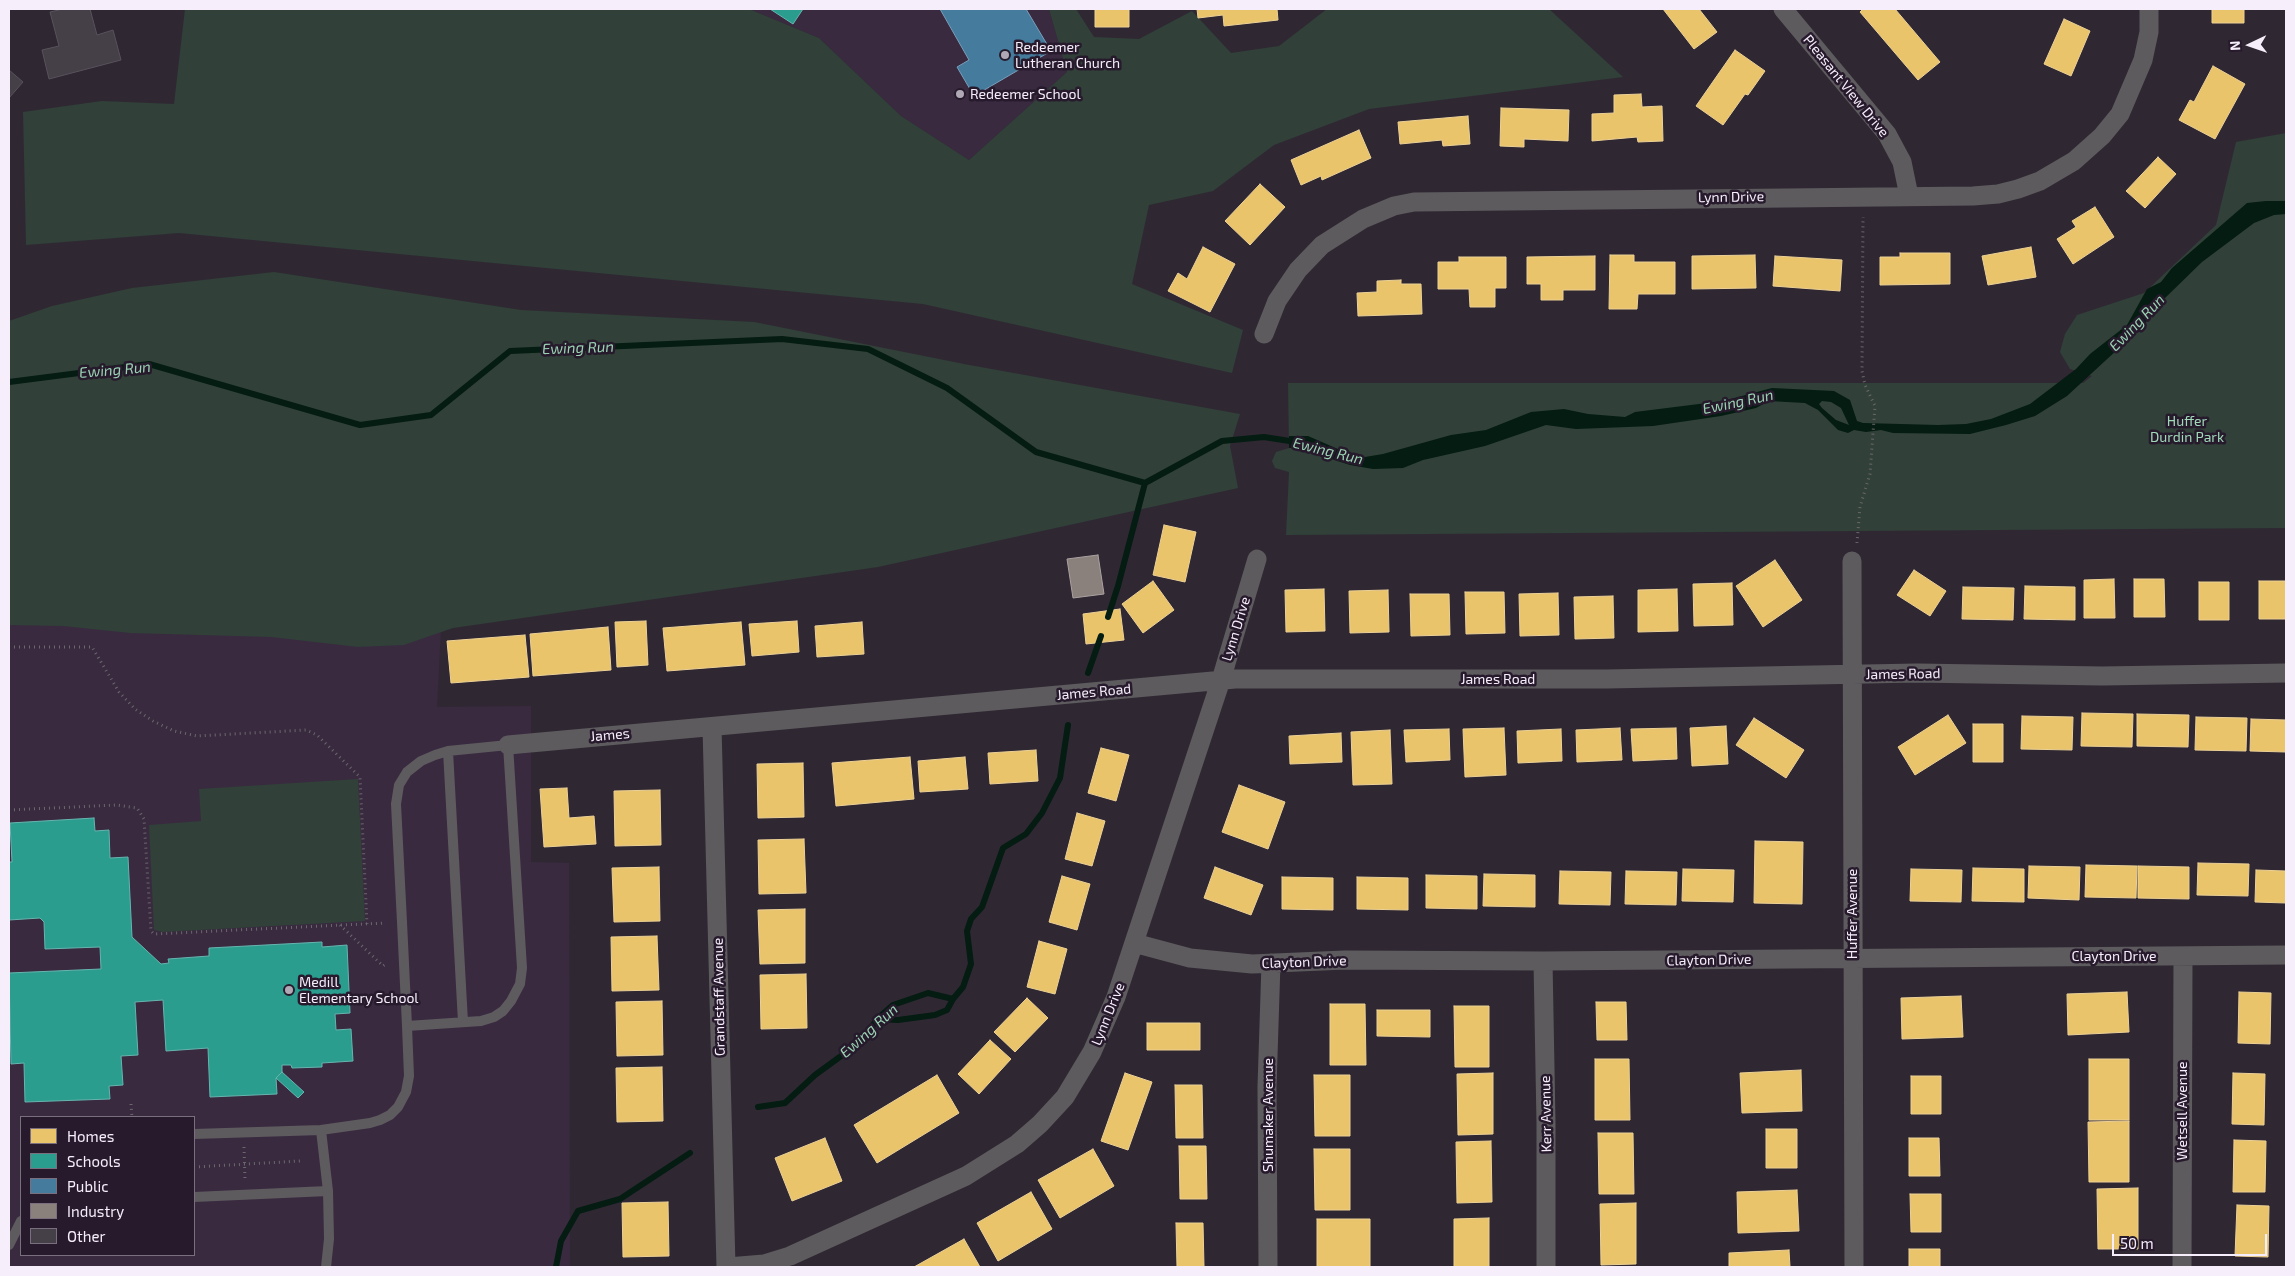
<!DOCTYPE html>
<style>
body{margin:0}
#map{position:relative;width:2295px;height:1276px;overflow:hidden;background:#2f2833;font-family:"Exo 2",sans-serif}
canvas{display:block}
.frame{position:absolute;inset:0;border:10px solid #f6eefb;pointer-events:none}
.legend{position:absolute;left:20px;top:1116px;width:175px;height:140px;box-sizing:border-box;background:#261a2c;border:1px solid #796f7f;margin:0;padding:6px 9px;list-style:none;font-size:15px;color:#f6eefb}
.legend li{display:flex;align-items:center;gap:10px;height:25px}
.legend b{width:25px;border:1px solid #796f7f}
.north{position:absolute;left:2225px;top:20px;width:50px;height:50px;-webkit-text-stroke:4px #261a2c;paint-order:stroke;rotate:267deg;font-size:14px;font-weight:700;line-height:20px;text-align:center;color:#f6eefb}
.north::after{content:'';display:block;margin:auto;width:18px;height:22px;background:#f6eefb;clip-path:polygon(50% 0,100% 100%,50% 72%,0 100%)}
.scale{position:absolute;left:2112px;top:1234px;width:155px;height:22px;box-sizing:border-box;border:2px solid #f6eefb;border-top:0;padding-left:6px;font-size:15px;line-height:18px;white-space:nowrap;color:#f6eefb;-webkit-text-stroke:4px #261a2c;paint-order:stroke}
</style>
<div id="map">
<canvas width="2295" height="1276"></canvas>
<div class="frame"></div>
<ul class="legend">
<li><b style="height:14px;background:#e9c46a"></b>Homes</li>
<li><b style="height:14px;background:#2a9d8f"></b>Schools</li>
<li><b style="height:14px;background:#457b9d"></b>Public</li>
<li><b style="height:14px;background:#8a817c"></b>Industry</li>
<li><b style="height:14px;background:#453f48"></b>Other</li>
</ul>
<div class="north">N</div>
<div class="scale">50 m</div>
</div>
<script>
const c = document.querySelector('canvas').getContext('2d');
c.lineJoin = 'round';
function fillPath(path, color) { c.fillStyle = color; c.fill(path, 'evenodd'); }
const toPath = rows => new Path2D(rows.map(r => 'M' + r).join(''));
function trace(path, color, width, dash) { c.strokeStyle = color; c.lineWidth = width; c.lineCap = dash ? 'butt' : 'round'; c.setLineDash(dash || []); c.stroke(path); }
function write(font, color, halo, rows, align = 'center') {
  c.font = font + ' "Exo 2",sans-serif'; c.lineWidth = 5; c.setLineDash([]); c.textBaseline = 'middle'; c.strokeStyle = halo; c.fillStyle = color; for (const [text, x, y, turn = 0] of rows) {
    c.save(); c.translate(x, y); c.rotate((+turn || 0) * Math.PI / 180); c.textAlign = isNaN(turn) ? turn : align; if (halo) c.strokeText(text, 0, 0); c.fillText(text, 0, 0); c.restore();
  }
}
const built = toPath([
 [749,9,1049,9,1067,72,969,160,901,116,819,38],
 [444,569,437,707,531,706,531,862,569,863,570,1267,9,1267,9,589],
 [21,1117,194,1117,194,1255,21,1255]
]);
const green = toPath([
 [185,9,749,9,819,38,901,116,969,160,1067,72,1049,9,1076,9,1094,37,1139,39,1192,11,1231,53,1279,46,1327,9,1549,9,1623,77,1369,109,1274,145,1213,191,1149,205,1132,284,1243,330,1232,373,923,304,179,233,26,245,23,112,102,101,174,104],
 [2286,133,2286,528,1286,535,1289,472,1275,468,1272,461,1276,452,1289,448,1288,383,2083,383,2092,376,2070,369,2060,352,2065,334,2077,315,2144,293,2216,225,2236,142],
 [274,272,521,310,754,322,964,364,1240,414,1230,446,1238,488,878,567,453,628,404,645,358,647,271,637,130,633,63,626,9,625,9,321,52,306,132,288],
 [358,779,365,921,163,932,154,930,149,825,201,821,199,789]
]);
const water = toPath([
 [2266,201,2286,201,2286,214,2274,215,2254,223,2202,262,2164,299,2143,326,2067,396,2035,416,2006,425,1970,434,1893,433,1881,430,1866,432,1854,430,1848,433,1838,430,1818,410,1805,403,1769,401,1756,408,1721,416,1653,426,1576,429,1546,425,1485,446,1423,460,1403,468,1373,469,1350,465,1298,448,1289,448,1289,436,1308,436,1347,453,1365,457,1383,454,1451,435,1486,430,1531,412,1564,409,1588,414,1625,417,1635,412,1723,401,1772,388,1834,391,1850,400,1857,421,1863,423,1938,425,1966,424,1991,419,2030,404,2076,369,2090,354,2127,325,2147,289,2161,282,2172,268,2247,203],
 [1822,401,1831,402,1841,408,1849,425,1836,420,1822,408,1819,404]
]);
const homes = toPath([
 [1095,9,1129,9,1129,27,1095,27,1095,9],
 [1197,9,1277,9,1278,20,1224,26,1223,15,1198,18,1197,9],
 [1663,9,1699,9,1717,32,1694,49,1663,9],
 [1863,9,1895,9,1940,62,1918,80,1860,12,1863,9],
 [2212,9,2244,9,2244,23,2212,23,2212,9],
 [2064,19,2090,31,2071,76,2044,64,2064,19],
 [1735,50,1765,71,1748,95,1745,94,1723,125,1696,106,1735,50],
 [2213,66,2245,84,2215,139,2179,120,2190,100,2194,102,2213,66],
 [1641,94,1642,107,1662,106,1663,141,1638,142,1637,137,1592,141,1592,114,1614,113,1614,95,1641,94],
 [1501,108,1569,110,1568,141,1524,139,1524,147,1500,146,1501,108],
 [1468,116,1470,144,1443,146,1442,140,1400,144,1398,122,1468,116],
 [1359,130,1371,158,1322,180,1321,176,1301,185,1291,160,1359,130],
 [2158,157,2176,174,2145,208,2126,191,2158,157],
 [1260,184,1285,207,1250,245,1225,221,1260,184],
 [2095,207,2114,237,2073,264,2057,239,2076,227,2072,221,2095,207],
 [1203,247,1235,264,1210,312,1168,291,1178,273,1187,279,1203,247],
 [2031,247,2036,277,1988,285,1982,256,2031,247],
 [1900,253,1950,253,1950,284,1880,285,1880,257,1900,257,1900,253],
 [1610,255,1634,255,1634,262,1675,262,1675,294,1638,294,1637,309,1609,309,1610,255],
 [1755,255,1756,288,1692,289,1692,256,1755,255],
 [1595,256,1595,290,1563,290,1563,300,1541,300,1541,284,1527,284,1527,257,1595,256],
 [1775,256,1842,260,1840,291,1773,286,1775,256],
 [1459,257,1506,257,1506,288,1495,288,1495,307,1470,307,1469,289,1438,289,1438,262,1459,262,1459,257],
 [1401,280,1401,284,1421,284,1422,314,1358,316,1357,293,1377,292,1377,281,1401,280],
 [1164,525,1196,532,1185,582,1153,575,1164,525],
 [1775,560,1802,600,1763,627,1736,586,1775,560],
 [1914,570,1946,591,1930,616,1897,595,1914,570],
 [2114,579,2115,618,2084,618,2084,580,2114,579],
 [2134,579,2164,579,2165,617,2134,617,2134,579],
 [1153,581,1174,610,1143,633,1122,604,1153,581],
 [2259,581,2286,581,2286,619,2259,619,2259,581],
 [2199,582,2229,582,2229,620,2199,620,2199,582],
 [1732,583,1733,625,1694,626,1693,584,1732,583],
 [2025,586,2075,587,2075,620,2024,619,2025,586],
 [1963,587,2014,588,2013,620,1962,619,1963,587],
 [1324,589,1325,631,1286,632,1285,590,1324,589],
 [1677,589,1678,631,1638,632,1638,590,1677,589],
 [1388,590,1389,632,1350,633,1349,591,1388,590],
 [1465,592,1504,592,1505,633,1466,634,1465,592],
 [1558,593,1559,635,1520,636,1519,594,1558,593],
 [1410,594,1449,594,1450,635,1411,636,1410,594],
 [1613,596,1614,638,1575,639,1574,597,1613,596],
 [1120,609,1124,640,1086,644,1083,614,1120,609],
 [646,621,648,665,617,667,615,622,646,621],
 [797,621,799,652,752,656,749,624,797,621],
 [741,622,745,665,667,671,663,628,741,622],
 [862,622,864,654,817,657,815,626,862,622],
 [608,627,611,670,533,676,530,634,608,627],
 [525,635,529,677,451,683,447,641,525,635],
 [2082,713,2133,714,2132,747,2081,746,2082,713],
 [2137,714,2189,715,2188,747,2137,746,2137,714],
 [1948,715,1966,743,1915,775,1898,747,1948,715],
 [2022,716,2073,717,2072,750,2021,749,2022,716],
 [2196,717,2247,718,2246,751,2195,750,2196,717],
 [1754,718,1804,750,1786,778,1736,745,1754,718],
 [2251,719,2286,720,2286,752,2250,751,2251,719],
 [1973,724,2003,724,2003,762,1973,762,1973,724],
 [1726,726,1728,764,1692,766,1690,728,1726,726],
 [1504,728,1506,775,1465,777,1463,729,1504,728],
 [1620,728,1622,760,1577,762,1576,730,1620,728],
 [1676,728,1677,759,1633,761,1631,729,1676,728],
 [1449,729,1450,760,1406,762,1404,730,1449,729],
 [1561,729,1562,761,1518,763,1517,731,1561,729],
 [1390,730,1392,784,1353,785,1351,732,1390,730],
 [1341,733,1342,762,1290,764,1289,736,1341,733],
 [1101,748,1129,755,1116,801,1088,793,1101,748],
 [1036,750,1038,781,990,784,988,753,1036,750],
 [910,757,914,799,836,806,832,763,910,757],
 [965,757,968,789,920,792,918,761,965,757],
 [803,763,804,817,758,818,757,764,803,763],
 [1239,785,1285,802,1268,849,1222,832,1239,785],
 [567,788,569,818,594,816,596,844,544,847,540,789,567,788],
 [660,790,661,845,615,846,614,791,660,790],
 [1077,813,1105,821,1092,866,1065,859,1077,813],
 [804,839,806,893,759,894,758,840,804,839],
 [1755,841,1803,842,1802,904,1754,903,1755,841],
 [2198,863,2249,864,2248,896,2197,895,2198,863],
 [2086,865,2137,866,2136,898,2085,897,2086,865],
 [2029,866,2080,867,2079,900,2028,898,2029,866],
 [2138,866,2189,867,2189,899,2138,898,2138,866],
 [659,867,660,921,614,922,612,868,659,867],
 [1215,867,1263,885,1251,915,1204,898,1215,867],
 [1973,868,2024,869,2024,902,1972,901,1973,868],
 [1683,869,1734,870,1733,902,1682,901,1683,869],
 [1911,869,1962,870,1961,902,1910,901,1911,869],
 [2256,870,2286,871,2286,903,2255,902,2256,870],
 [1560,871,1611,872,1610,905,1559,904,1560,871],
 [1626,871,1677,872,1676,905,1625,904,1626,871],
 [1484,874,1535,875,1535,907,1483,906,1484,874],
 [1426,875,1477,876,1477,909,1426,908,1426,875],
 [1062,876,1090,884,1077,930,1049,922,1062,876],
 [1282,877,1333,878,1333,910,1282,909,1282,877],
 [1357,877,1408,878,1408,910,1357,909,1357,877],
 [805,909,805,963,760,964,758,910,805,909],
 [657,936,659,990,612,991,611,937,657,936],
 [1039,941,1067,949,1055,994,1027,987,1039,941],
 [806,974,807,1028,761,1029,760,975,806,974],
 [2127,992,2129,1032,2068,1035,2067,994,2127,992],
 [2239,992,2271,993,2270,1044,2238,1043,2239,992],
 [1961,996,1963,1037,1902,1039,1901,998,1961,996],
 [1027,998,1048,1018,1015,1052,994,1032,1027,998],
 [662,1001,663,1055,617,1056,616,1002,662,1001],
 [1596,1002,1626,1002,1627,1040,1597,1040,1596,1002],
 [1330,1004,1365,1004,1366,1065,1330,1065,1330,1004],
 [1454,1006,1489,1006,1489,1067,1455,1067,1454,1006],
 [1377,1010,1430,1010,1430,1037,1377,1036,1377,1010],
 [1147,1023,1200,1023,1200,1050,1147,1050,1147,1023],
 [990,1040,1011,1059,979,1094,958,1074,990,1040],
 [1595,1059,1629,1059,1630,1120,1595,1120,1595,1059],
 [2089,1059,2129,1059,2129,1120,2089,1120,2089,1059],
 [662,1067,663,1121,617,1122,616,1068,662,1067],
 [1801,1070,1802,1111,1742,1113,1740,1073,1801,1070],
 [1125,1073,1152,1082,1128,1150,1101,1141,1125,1073],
 [1493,1073,1493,1134,1458,1135,1457,1074,1493,1073],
 [2233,1073,2265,1074,2264,1125,2232,1124,2233,1073],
 [937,1075,959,1113,877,1163,854,1125,937,1075],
 [1314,1075,1350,1075,1350,1136,1315,1136,1314,1075],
 [1911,1076,1941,1076,1941,1114,1911,1114,1911,1076],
 [1175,1085,1202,1085,1203,1138,1176,1138,1175,1085],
 [2129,1121,2129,1182,2089,1182,2088,1122,2129,1121],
 [1766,1129,1797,1129,1797,1168,1766,1168,1766,1129],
 [1598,1133,1633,1133,1634,1194,1599,1194,1598,1133],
 [825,1138,842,1181,792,1201,775,1158,825,1138],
 [1909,1138,1939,1138,1940,1176,1909,1176,1909,1138],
 [2234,1140,2266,1141,2265,1192,2233,1192,2234,1140],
 [1491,1141,1492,1202,1457,1203,1456,1142,1491,1141],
 [1179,1146,1206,1146,1207,1199,1180,1199,1179,1146],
 [1093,1149,1114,1186,1060,1218,1038,1180,1093,1149],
 [1314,1149,1350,1149,1350,1210,1315,1210,1314,1149],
 [2138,1188,2138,1249,2098,1249,2097,1189,2138,1188],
 [1797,1190,1799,1231,1738,1233,1737,1192,1797,1190],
 [1031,1192,1052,1229,998,1261,977,1223,1031,1192],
 [1910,1194,1941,1194,1941,1232,1911,1232,1910,1194],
 [668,1202,669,1256,623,1257,622,1203,668,1202],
 [1636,1203,1636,1264,1601,1265,1600,1204,1636,1203],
 [2237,1205,2269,1206,2268,1257,2235,1256,2237,1205],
 [1489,1218,1489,1267,1454,1267,1454,1219,1489,1218],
 [1317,1219,1370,1219,1370,1267,1317,1267,1317,1219],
 [1176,1223,1203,1223,1204,1267,1177,1267,1176,1223],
 [964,1239,980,1267,914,1267,964,1239],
 [1909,1249,1940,1249,1940,1267,1909,1267,1909,1249],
 [1789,1250,1790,1267,1729,1267,1729,1253,1789,1250]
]);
const schools = toPath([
 [770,9,803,9,793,24,770,9],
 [94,818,95,831,109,830,110,858,128,857,132,937,161,964,169,963,168,959,209,956,209,948,322,942,322,947,347,945,350,1013,335,1014,336,1030,351,1029,353,1061,322,1063,322,1067,292,1068,291,1065,282,1065,282,1072,276,1078,277,1094,210,1097,208,1048,166,1051,163,1000,135,1002,138,1055,121,1056,123,1085,109,1086,110,1099,25,1102,24,1063,11,1064,9,973,101,969,100,947,45,949,44,922,40,918,9,920,9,862,12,862,10,823,94,818],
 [282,1072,304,1092,298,1098,276,1078,282,1072]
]);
const public = toPath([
 [940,9,1026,9,1051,51,974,96,957,67,969,60,940,9]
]);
const industry = toPath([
 [1098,555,1104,594,1073,598,1067,559,1098,555]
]);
const stream = toPath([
 [9,382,149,364,360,425,431,415,510,351,782,339,868,349,947,388,1036,452,1145,483,1222,441,1264,437,1296,442],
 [1108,617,1118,586,1145,483],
 [1088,673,1101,636],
 [877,1019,898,1020,935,1015,947,1010,953,999],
 [758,1107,785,1103,815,1075,863,1040,877,1019,893,1005,928,993,953,999,963,987,971,964,967,931,971,919,982,907,1003,848,1026,834,1042,813,1060,778,1068,725],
 [556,1267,561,1241,578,1211,620,1199,690,1153]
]);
const building = toPath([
 [63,9,90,9,97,35,113,30,121,60,49,79,42,50,59,46,50,12,63,9],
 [9,70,23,82,9,98,9,70]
]);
const path = toPath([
 [1857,543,1860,507,1870,474,1875,406,1865,385,1862,371,1863,217],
 [9,647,92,647,119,692,135,709,153,721,174,731,197,736,306,730,317,735,360,777,367,924],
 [9,810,117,805,137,808,144,819,151,931,154,934,385,923],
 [340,925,383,966,387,963],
 [131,1104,132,1117],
 [244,1147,245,1180],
 [194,1167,300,1161]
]);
const service = toPath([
 [448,751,463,1022],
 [321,1130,370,1123,380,1120,390,1115,398,1107,406,1092,409,1076,407,1026,402,922,396,804,399,785,407,772,421,761,435,755,448,751,508,745,522,968,520,984,511,1001,503,1011,494,1017,481,1021,407,1026],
 [194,1134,321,1130,328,1191,329,1239,326,1267],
 [194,1197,328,1191],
 [9,1245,21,1221]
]);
const minor = toPath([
 [1783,9,1887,134,1902,162,1909,196],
 [1264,334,1277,301,1298,270,1322,245,1363,219,1394,206,1414,202,1973,196,1998,194,2018,189,2040,181,2074,161,2102,136,2120,114,2143,60,2149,32,2149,9],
 [1852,561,1854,1267],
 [712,727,726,1267],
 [508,745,1235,679,1607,679,1917,673,2102,676,2286,673],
 [1134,943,1190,958,1252,964,1345,960,1543,961,2286,955],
 [1543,961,1546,1123,1546,1267],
 [728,1267,764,1264,790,1256,966,1176,1017,1144,1040,1124,1065,1097,1092,1052,1116,997,1221,680,1257,559],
 [1268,1267,1267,1087,1271,963],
 [2182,1267,2183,956]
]);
const markers = [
 [1005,55,5,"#b0a9b5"],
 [960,94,5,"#b0a9b5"],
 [289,990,5,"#b0a9b5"]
];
const poiNames = [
 ["Redeemer",1015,47],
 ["Lutheran Church",1015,63],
 ["Redeemer School",970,94],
 ["Medill",299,982],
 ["Elementary School",299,998]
];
const streetNames = [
 ["Pleasant View Drive",1846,86,51],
 ["Lynn Drive",1731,197,-1],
 ["Lynn Drive",1236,629,-73],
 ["James Road",1903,674,-1],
 ["James Road",1498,679],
 ["James Road",1094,692,-5],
 ["James",610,735,-5],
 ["Huffer Avenue",1852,914,-90],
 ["Clayton Drive",2114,956],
 ["Clayton Drive",1709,960,-1],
 ["Clayton Drive",1304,962,-2],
 ["Grandstaff Avenue",719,997,-91],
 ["Lynn Drive",1108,1014,-68],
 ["Wetsell Avenue",2182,1111,-90],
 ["Kerr Avenue",1546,1114,-91],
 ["Shumaker Avenue",1268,1115,-90]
];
const parkNames = [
 ["Huffer",2187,421],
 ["Durdin Park",2187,437]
];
const waterNames = [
 ["Ewing Run",2137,323,-46],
 ["Ewing Run",578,348,-2],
 ["Ewing Run",115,370,-5],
 ["Ewing Run",1738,402,-12],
 ["Ewing Run",1328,451,14],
 ["Ewing Run",869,1031,-42]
];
fillPath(built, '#392a40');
fillPath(green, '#314038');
fillPath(water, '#041c11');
fillPath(homes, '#e9c46a');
trace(homes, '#edd196', 1);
fillPath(schools, '#2a9d8f');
trace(schools, '#67b5af', 1);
fillPath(public, '#457b9d');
trace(public, '#7a9eb9', 1);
fillPath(industry, '#8a817c');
trace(industry, '#aaa2a2', 1);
trace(stream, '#041c11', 6);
fillPath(building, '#453f48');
trace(building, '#58525c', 1);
trace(path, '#6b686d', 3, [1, 4]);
trace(service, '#5e5b5f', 10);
trace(minor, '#5e5b5f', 19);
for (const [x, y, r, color] of markers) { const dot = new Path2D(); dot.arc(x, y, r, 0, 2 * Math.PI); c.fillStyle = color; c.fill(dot); trace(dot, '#261a2c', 2); }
write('14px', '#f6eefb', '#261a2c', poiNames, 'left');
write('14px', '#f6eefb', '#261a2c', streetNames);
write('14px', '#a0dab9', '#261a2c', parkNames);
write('italic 15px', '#9ad3b3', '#261a2c', waterNames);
</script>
